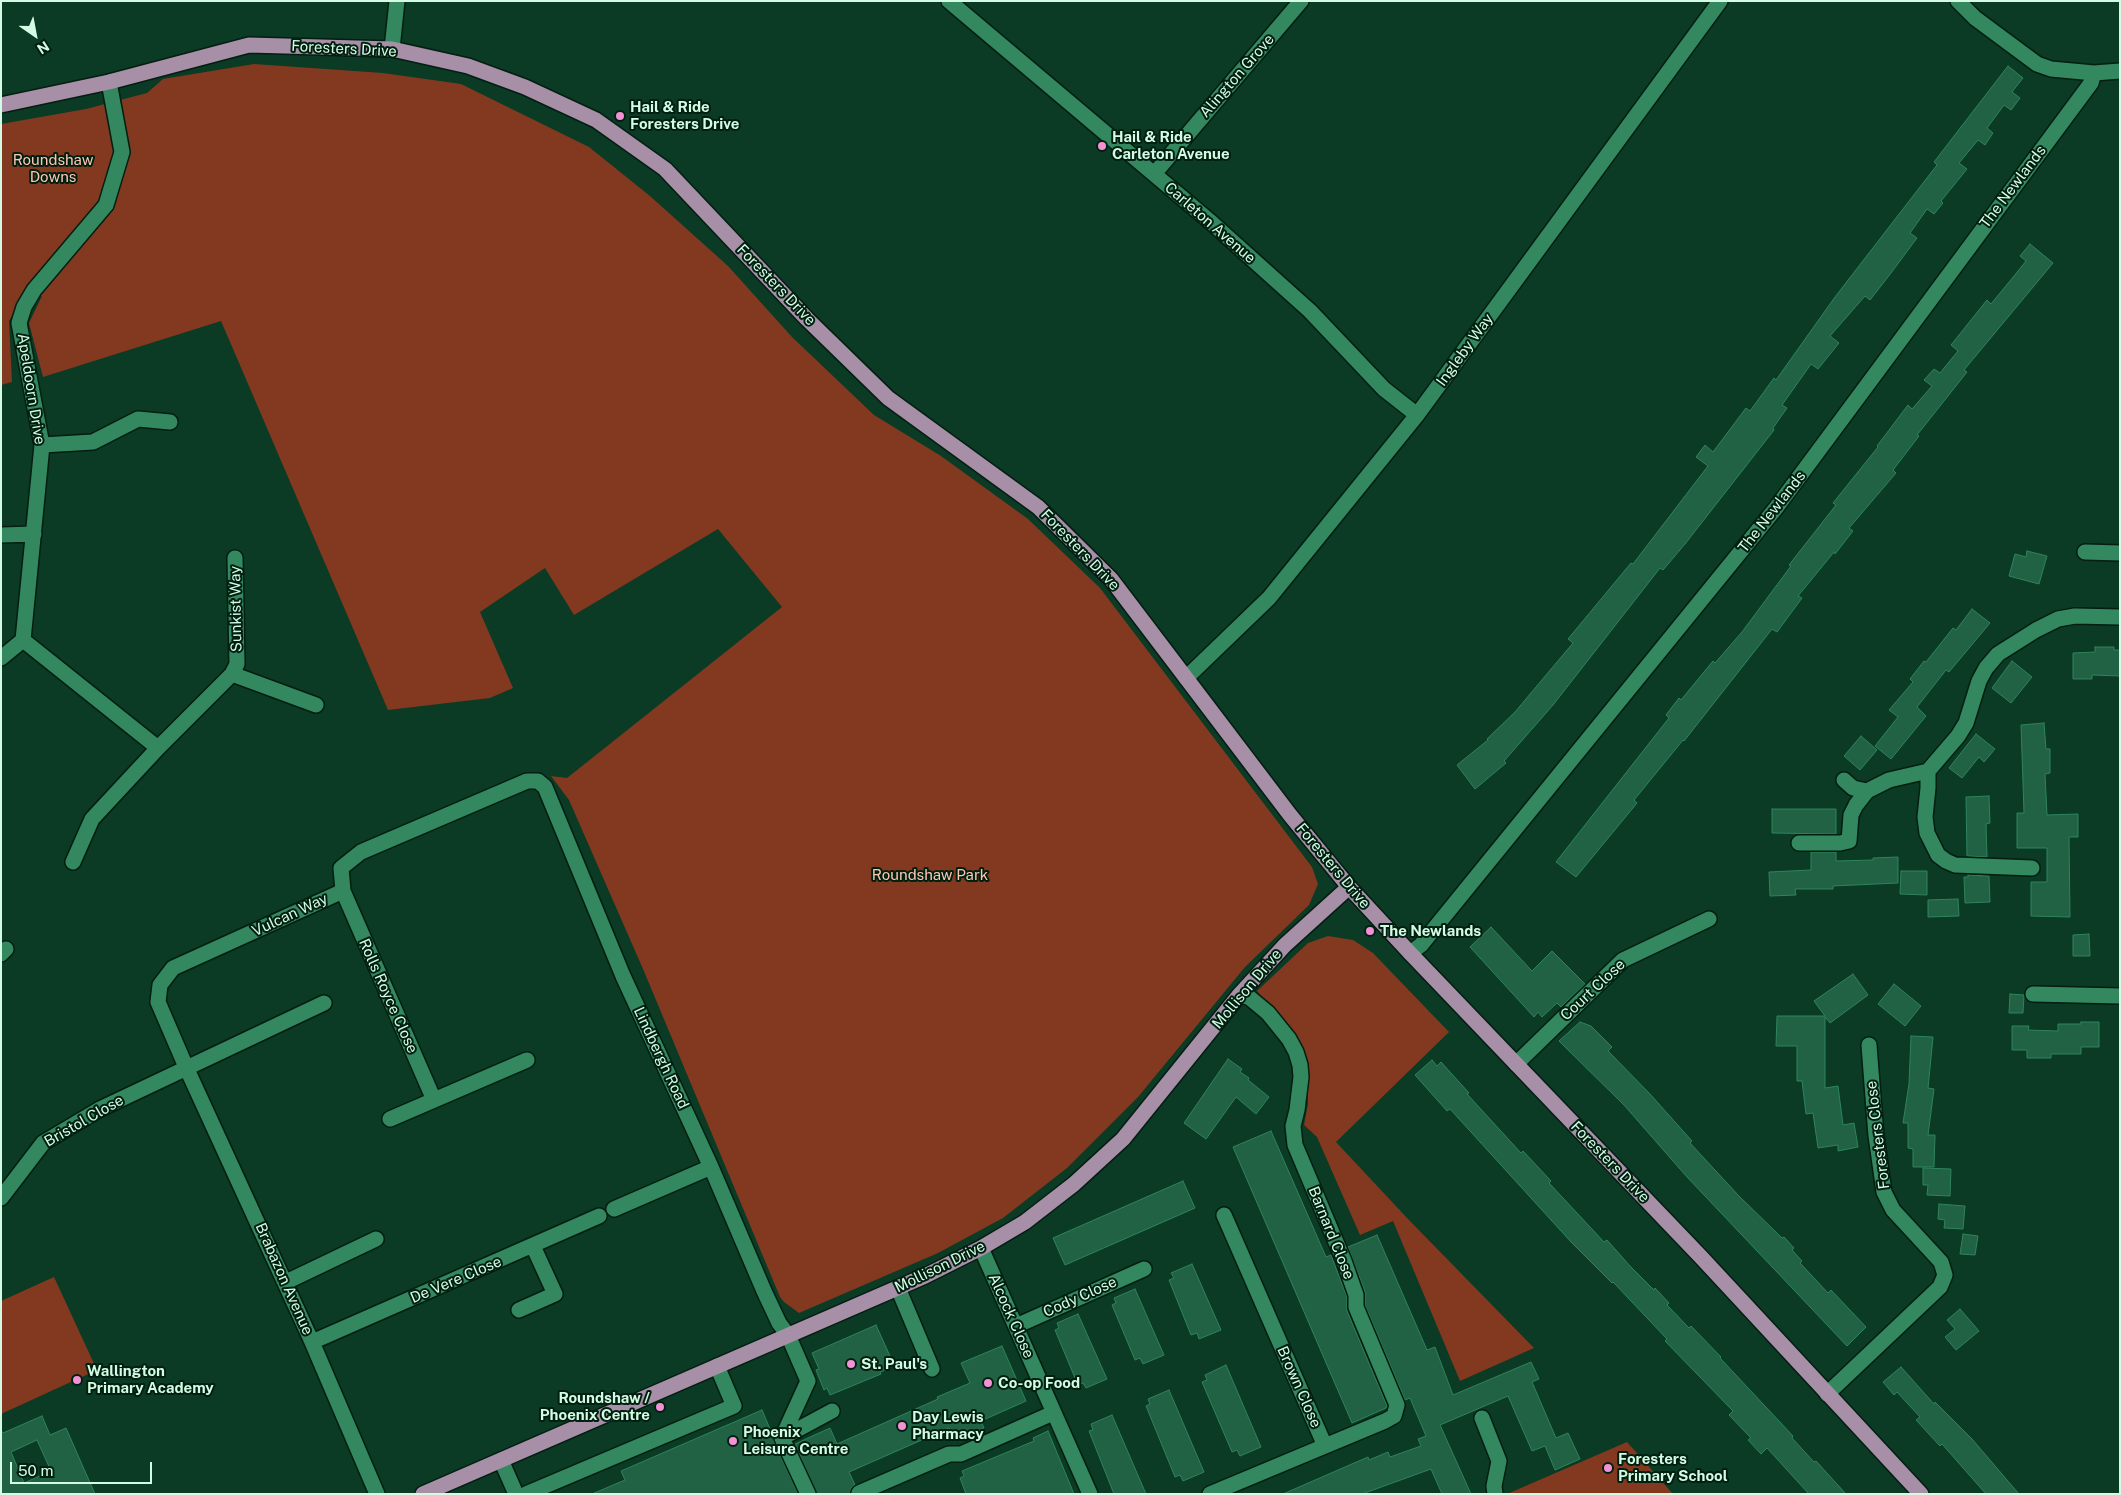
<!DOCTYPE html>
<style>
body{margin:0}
#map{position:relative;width:2121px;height:1495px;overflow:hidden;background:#0b3a25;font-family:"Public Sans",sans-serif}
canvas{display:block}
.frame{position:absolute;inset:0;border:2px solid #d4fce4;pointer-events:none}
.north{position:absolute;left:10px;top:10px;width:50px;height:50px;-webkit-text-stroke:4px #001f10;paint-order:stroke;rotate:147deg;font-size:14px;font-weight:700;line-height:20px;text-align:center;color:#d4fce4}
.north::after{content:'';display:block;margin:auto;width:18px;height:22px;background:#d4fce4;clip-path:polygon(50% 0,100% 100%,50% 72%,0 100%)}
.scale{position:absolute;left:10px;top:1462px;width:142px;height:22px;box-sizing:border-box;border:2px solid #d4fce4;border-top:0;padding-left:6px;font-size:15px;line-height:18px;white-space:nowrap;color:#d4fce4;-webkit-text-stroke:4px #001f10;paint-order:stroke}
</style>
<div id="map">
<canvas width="2121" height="1495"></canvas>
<div class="frame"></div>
<div class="north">N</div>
<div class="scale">50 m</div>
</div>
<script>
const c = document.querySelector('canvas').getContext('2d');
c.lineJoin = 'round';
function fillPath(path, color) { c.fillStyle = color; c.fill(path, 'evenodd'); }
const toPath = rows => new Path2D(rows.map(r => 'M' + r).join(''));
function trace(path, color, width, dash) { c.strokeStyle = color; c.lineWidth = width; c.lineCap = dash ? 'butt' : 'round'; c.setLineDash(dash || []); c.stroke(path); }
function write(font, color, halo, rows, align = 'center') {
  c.font = font + ' "Public Sans",sans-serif'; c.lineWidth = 4; c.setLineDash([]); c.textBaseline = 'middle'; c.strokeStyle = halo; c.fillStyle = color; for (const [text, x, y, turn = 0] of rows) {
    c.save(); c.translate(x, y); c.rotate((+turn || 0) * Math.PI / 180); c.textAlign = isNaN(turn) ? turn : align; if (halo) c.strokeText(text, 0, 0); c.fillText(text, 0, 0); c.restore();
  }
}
const green = toPath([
 [254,64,383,73,461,84,589,147,650,196,728,266,792,337,874,415,941,456,1028,519,1100,588,1312,867,1318,884,1309,905,1245,967,1138,1097,1067,1168,1003,1218,938,1253,799,1313,784,1302,780,1297,643,969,569,800,551,776,567,778,782,607,718,529,574,615,545,568,480,612,513,688,490,698,388,710,221,321,43,377,29,323,42,296,21,301,9,321,12,382,1,385,1,124,86,109,147,93,163,79],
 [1328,936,1353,940,1373,953,1449,1032,1336,1142,1408,1219,1534,1348,1460,1381,1393,1221,1360,1235,1317,1137,1304,1125,1308,1104,1308,1066,1298,1040,1257,991,1308,943],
 [54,1277,97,1370,1,1414,1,1301],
 [1627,1442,1673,1494,1507,1494]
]);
const building = toPath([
 [2008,66,2023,78,2012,92,2020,98,2011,110,2004,105,1987,128,1993,133,1985,145,1978,140,1959,163,1967,169,1941,201,1943,203,1934,214,1927,209,1910,233,1917,238,1891,273,1870,300,1865,296,1830,336,1839,343,1818,369,1811,364,1782,405,1787,408,1773,428,1774,430,1685,544,1663,570,1660,568,1553,705,1504,761,1506,763,1475,789,1457,765,1488,740,1487,739,1515,712,1573,643,1568,639,1631,563,1633,564,1708,466,1696,457,1705,445,1713,452,1746,408,1750,411,1774,378,1776,380,1835,297,1937,165,1934,162,2008,66],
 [2030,244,2053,263,1964,370,1967,372,1917,435,1919,436,1893,470,1896,473,1849,528,1853,531,1835,554,1834,552,1798,596,1802,598,1777,632,1772,629,1684,741,1683,740,1634,800,1637,803,1576,877,1556,862,1669,718,1666,715,1679,698,1681,700,1713,661,1715,663,1742,632,1791,566,1789,565,1836,505,1833,503,1878,447,1877,446,1908,405,1912,409,1932,386,1924,380,1934,369,1940,373,1958,351,1951,345,1987,300,1991,304,2014,276,2026,261,2020,256,2030,244],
 [2027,551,2047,556,2039,584,2009,576,2015,554,2026,557,2027,551],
 [1972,609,1990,623,1949,672,1946,670,1917,707,1926,716,1891,759,1875,746,1898,717,1889,710,1913,682,1910,679,1924,661,1926,662,1953,628,1956,630,1972,609],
 [2095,647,2114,647,2114,650,2120,650,2120,676,2092,675,2092,679,2073,679,2073,653,2095,652,2095,647],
 [2012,661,2032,677,2011,703,1992,688,2012,661],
 [2044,723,2046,749,2050,749,2050,773,2045,774,2047,815,2078,814,2078,837,2069,837,2070,917,2031,916,2031,882,2047,882,2047,848,2017,848,2017,813,2024,813,2021,725,2044,723],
 [1976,734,1995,749,1984,762,1979,757,1962,778,1949,768,1976,734],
 [1861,736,1877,750,1860,770,1844,756,1861,736],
 [1989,796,1990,823,1986,824,1987,857,1967,856,1966,797,1989,796],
 [1772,809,1836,809,1836,834,1772,833,1772,809],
 [1811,852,1836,852,1836,861,1873,860,1873,858,1898,857,1898,883,1833,886,1833,889,1795,889,1796,895,1770,896,1769,872,1811,870,1811,852],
 [1901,871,1927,871,1927,895,1900,894,1901,871],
 [1968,875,1989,876,1990,902,1965,903,1964,877,1968,877,1968,875],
 [1958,899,1959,916,1928,917,1928,900,1958,899],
 [1491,927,1532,971,1552,951,1585,984,1561,1007,1557,1003,1542,1017,1538,1012,1534,1017,1470,947,1491,927],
 [2089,934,2090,956,2073,956,2073,935,2089,934],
 [1853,974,1868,995,1830,1023,1825,1017,1825,1088,1838,1086,1843,1125,1854,1123,1858,1147,1838,1151,1838,1145,1818,1148,1813,1113,1806,1114,1802,1081,1797,1081,1797,1046,1776,1046,1777,1016,1825,1016,1814,1001,1853,974],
 [1894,984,1921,1006,1905,1026,1878,1004,1894,984],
 [2010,994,2024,995,2023,1013,2009,1013,2010,994],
 [1580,1022,1591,1026,1612,1047,1608,1051,1650,1094,1692,1141,1690,1143,1739,1196,1782,1238,1784,1237,1794,1248,1792,1250,1802,1261,1800,1263,1828,1293,1831,1290,1866,1327,1847,1346,1687,1177,1624,1105,1559,1041,1580,1022],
 [2081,1022,2099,1022,2099,1047,2081,1047,2081,1054,2051,1054,2051,1058,2027,1058,2027,1050,2012,1050,2012,1026,2029,1026,2028,1030,2058,1031,2058,1024,2081,1024,2081,1022],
 [1911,1036,1933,1037,1928,1088,1934,1089,1928,1135,1935,1135,1934,1167,1913,1167,1913,1149,1908,1148,1908,1123,1903,1123,1909,1084,1911,1036],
 [1228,1059,1242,1069,1240,1072,1249,1078,1248,1080,1269,1097,1256,1114,1236,1097,1206,1139,1184,1123,1228,1059],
 [1432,1060,1437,1066,1441,1062,1469,1093,1467,1094,1521,1153,1523,1151,1551,1181,1549,1183,1604,1242,1607,1240,1630,1266,1654,1290,1655,1288,1669,1303,1667,1305,1689,1328,1691,1326,1721,1357,1720,1358,1793,1436,1792,1438,1814,1462,1816,1461,1846,1494,1809,1494,1767,1448,1761,1454,1748,1440,1751,1438,1729,1415,1733,1411,1665,1341,1667,1339,1613,1282,1612,1283,1572,1243,1450,1109,1447,1111,1415,1075,1432,1060],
 [1271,1131,1326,1257,1331,1255,1347,1297,1347,1311,1387,1406,1386,1408,1352,1423,1233,1147,1271,1131],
 [1923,1168,1951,1169,1950,1196,1927,1195,1928,1185,1923,1185,1923,1168],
 [1183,1181,1195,1208,1065,1265,1053,1238,1183,1181],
 [1939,1204,1965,1206,1963,1229,1944,1228,1945,1220,1938,1219,1939,1204],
 [1963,1234,1978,1236,1975,1255,1960,1254,1963,1234],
 [1377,1235,1427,1350,1435,1347,1453,1395,1531,1362,1539,1379,1532,1382,1556,1438,1568,1433,1580,1459,1555,1470,1545,1446,1532,1451,1508,1396,1440,1425,1471,1494,1442,1494,1431,1469,1362,1494,1283,1494,1368,1457,1369,1460,1388,1452,1390,1457,1421,1446,1418,1439,1426,1436,1410,1398,1405,1400,1365,1305,1365,1292,1348,1247,1377,1235],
 [1192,1264,1221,1330,1199,1339,1197,1333,1191,1335,1169,1280,1174,1278,1171,1273,1192,1264],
 [1135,1289,1164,1355,1143,1364,1140,1358,1135,1360,1112,1305,1116,1303,1114,1298,1135,1289],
 [1960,1309,1979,1331,1956,1350,1945,1337,1955,1329,1947,1320,1960,1309],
 [1078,1314,1107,1379,1086,1388,1083,1383,1078,1385,1055,1330,1059,1328,1057,1323,1078,1314],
 [876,1325,890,1356,884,1359,888,1369,880,1372,881,1374,830,1395,827,1388,824,1390,816,1370,819,1369,812,1353,876,1325],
 [1002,1346,1026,1401,981,1421,984,1428,954,1441,949,1428,849,1472,855,1485,851,1488,850,1494,817,1494,795,1444,830,1428,837,1444,938,1399,937,1397,970,1383,961,1363,1002,1346],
 [1226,1365,1261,1447,1240,1456,1237,1450,1232,1452,1202,1382,1207,1380,1205,1375,1226,1365],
 [1901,1367,1934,1404,1935,1402,1972,1439,2019,1494,1986,1494,1942,1444,1940,1446,1916,1420,1920,1417,1897,1392,1894,1395,1883,1382,1901,1367],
 [1169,1390,1204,1472,1183,1481,1180,1475,1175,1477,1146,1406,1150,1404,1148,1399,1169,1390],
 [762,1410,773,1436,774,1442,798,1494,592,1494,625,1480,621,1471,762,1410],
 [1112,1415,1146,1494,1114,1494,1089,1431,1093,1430,1091,1424,1112,1415],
 [42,1416,50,1435,66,1428,95,1494,1,1494,1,1430,3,1433,42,1416],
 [37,1440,51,1471,24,1483,11,1452,37,1440],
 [1048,1431,1074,1494,966,1494,960,1478,964,1476,962,1471,1034,1441,1033,1438,1048,1431]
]);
const minor = toPath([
 [949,1,1212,223,1310,311,1384,389,1417,415],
 [1958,1,1975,18,2037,64,2051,69,2094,73,2120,71],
 [392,49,397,1],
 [1154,174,1301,1],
 [42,445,93,442,138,419,170,422],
 [1,535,34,534],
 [2085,552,2120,553],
 [23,640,158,748],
 [1,658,23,640,42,445,19,323,24,307,34,290,106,205,122,152,109,82],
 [232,674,316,705],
 [1186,678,1269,598,1417,415,1720,1],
 [1844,780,1853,788,1867,791],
 [1799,843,1840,843,1849,841,1851,815,1856,805,1867,791,1889,780,1928,771],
 [73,862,92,819,158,748,232,674,237,664,235,558],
 [2032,868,1955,865,1946,861,1938,855,1927,833,1925,817,1928,788,1928,771,1958,736,1966,723,1979,681,1986,668,1998,654,2036,630,2058,619,2075,616,2120,617],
 [343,891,434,1100],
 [1410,953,1421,945,1442,919,1776,508,2091,83,2094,73],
 [1,954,6,949],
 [1240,994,1250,998,1268,1013,1289,1039,1296,1052,1300,1065,1301,1077,1297,1110,1293,1126,1295,1145,1344,1261,1356,1295,1356,1307,1397,1405,1394,1416,1385,1421,1325,1446],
 [2033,994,2120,996],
 [1516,1064,1623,960,1709,919],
 [390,1119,527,1060],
 [1,1198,43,1143,100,1109,324,1003],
 [614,1209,711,1167],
 [981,1248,1090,1494],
 [286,1282,376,1239],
 [898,1288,932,1369],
 [519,1310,555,1294,533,1246],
 [1016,1326,1144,1269],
 [312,1342,599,1216],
 [1827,1394,1940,1287,1945,1275,1941,1262,1893,1210,1884,1192,1876,1136,1869,1045],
 [1482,1418,1499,1461,1494,1486,1495,1494],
 [782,1438,832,1411],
 [501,1460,516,1494],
 [859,1493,949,1454,961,1454,1053,1413],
 [377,1494,312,1342,186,1067,158,1002,160,985,173,968,343,891,341,868,361,852,527,781,538,781,545,787,623,976,711,1167,764,1291,779,1323,788,1335,808,1381,782,1438,808,1494],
 [526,1494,734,1406,717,1366],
 [1210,1494,1325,1446,1224,1215]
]);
const major = toPath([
 [1,105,109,82,249,45,392,49,468,66,525,87,596,120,665,169,807,319,888,398,1038,507,1111,579,1290,815,1349,887,1410,953,1701,1257,1921,1494],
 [423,1494,925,1276,981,1248,1025,1222,1074,1184,1123,1139,1240,994,1285,945,1349,887]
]);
const markers = [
 [620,116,5,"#f391d5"],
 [1102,146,5,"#f391d5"],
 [1370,931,5,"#f391d5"],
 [851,1364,5,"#f391d5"],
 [77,1380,5,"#f391d5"],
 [988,1383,5,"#f391d5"],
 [660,1407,5,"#f391d5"],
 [902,1426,5,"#f391d5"],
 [733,1441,5,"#f391d5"],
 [1608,1468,5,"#f391d5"]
];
const streetNames = [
 ["Foresters Drive",344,49,3],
 ["Alington Grove",1237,76,-49],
 ["The Newlands",2013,187,-53],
 ["Carleton Avenue",1210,223,41],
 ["Foresters Drive",776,285,46],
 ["Ingleby Way",1465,350,-54],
 ["Apeldoorn Drive",31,389,81],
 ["The Newlands",1772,512,-52],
 ["Foresters Drive",1080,550,46],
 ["Sunkist Way",236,609,-91],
 ["Foresters Drive",1333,866,50],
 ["Vulcan Way",290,915,-25],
 ["Mollison Drive",1247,989,-50],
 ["Court Close",1593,990,-43],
 ["Rolls Royce Close",388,996,66],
 ["Lindbergh Road",661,1058,65],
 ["Bristol Close",84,1121,-30],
 ["Foresters Close",1878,1135,-97],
 ["Foresters Drive",1610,1162,46],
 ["Barnard Close",1331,1233,68],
 ["Mollison Drive",940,1267,-26],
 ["Brabazon Avenue",284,1279,66],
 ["De Vere Close",456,1280,-23],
 ["Cody Close",1080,1297,-24],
 ["Alcock Close",1011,1316,66],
 ["Brown Close",1299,1387,66]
];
const poiNames = [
 ["Hail & Ride",630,107],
 ["Foresters Drive",630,124],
 ["Hail & Ride",1112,137],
 ["Carleton Avenue",1112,154],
 ["The Newlands",1380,931],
 ["St. Paul's",861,1364],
 ["Wallington",87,1371],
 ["Primary Academy",87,1388],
 ["Co-op Food",998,1383],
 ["Roundshaw /",650,1398,"right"],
 ["Phoenix Centre",650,1415,"right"],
 ["Day Lewis",912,1417],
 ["Pharmacy",912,1434],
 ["Phoenix",743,1432],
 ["Leisure Centre",743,1449],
 ["Foresters",1618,1459],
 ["Primary School",1618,1476]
];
const parkNames = [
 ["Roundshaw",53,160],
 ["Downs",53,177],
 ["Roundshaw Park",930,875]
];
fillPath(green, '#83391f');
fillPath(building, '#226244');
trace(building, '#2e845c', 1);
trace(minor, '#041e11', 18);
trace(major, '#041e11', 18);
trace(minor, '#338860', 15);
trace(major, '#a790a7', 15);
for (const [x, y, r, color] of markers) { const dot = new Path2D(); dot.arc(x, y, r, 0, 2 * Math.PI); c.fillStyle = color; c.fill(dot); trace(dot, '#001f10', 2); }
write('15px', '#d4fce4', '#001f10', streetNames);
write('bold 15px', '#d4fce4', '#001f10', poiNames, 'left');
write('15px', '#fec7b4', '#001f10', parkNames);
</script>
